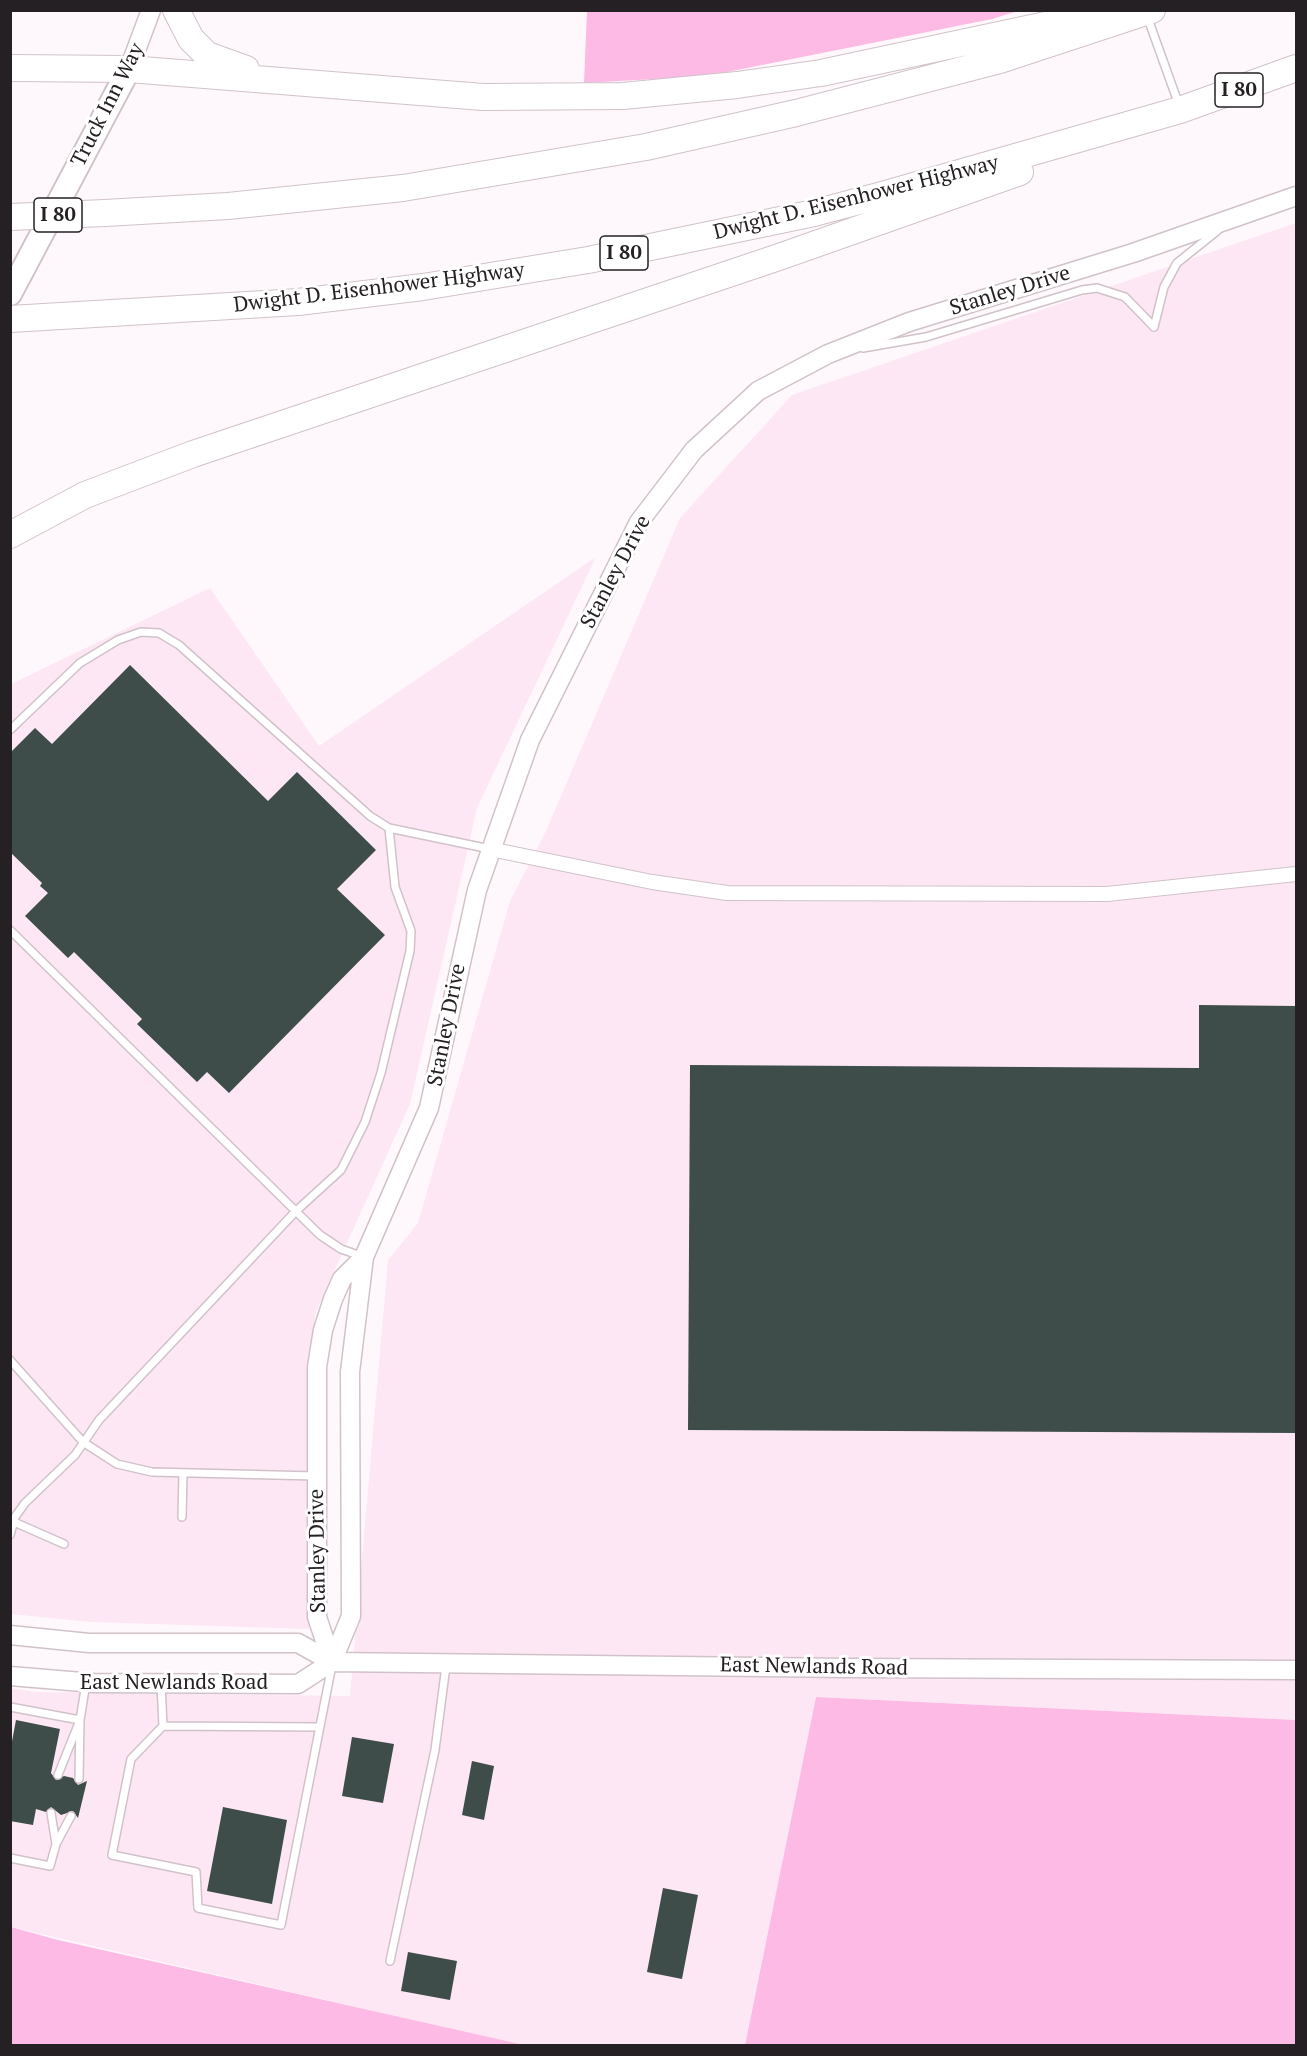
<!DOCTYPE html>
<style>
body{margin:0}
#map{position:relative;width:1307px;height:2056px;overflow:hidden;background:#fef8fc;font-family:"PT Serif",serif}
canvas{display:block}
.frame{position:absolute;inset:0;border:12px solid #252023;pointer-events:none}
</style>
<div id="map">
<canvas width="1307" height="2056"></canvas>
<div class="frame"></div>
</div>
<script>
const c = document.querySelector('canvas').getContext('2d');
c.lineJoin = 'round';
function fillPath(path, color) { c.fillStyle = color; c.fill(path, 'evenodd'); }
const toPath = rows => new Path2D(rows.map(r => 'M' + r).join(''));
function trace(path, color, width, dash) { c.strokeStyle = color; c.lineWidth = width; c.lineCap = dash ? 'butt' : 'round'; c.setLineDash(dash || []); c.stroke(path); }
function write(font, color, halo, rows, align = 'center') {
  c.font = font + ' "PT Serif",serif'; c.lineWidth = 6; c.setLineDash([]); c.textBaseline = 'middle'; c.strokeStyle = halo; c.fillStyle = color; for (const [text, x, y, turn = 0] of rows) {
    c.save(); c.translate(x, y); c.rotate((+turn || 0) * Math.PI / 180); c.textAlign = isNaN(turn) ? turn : align; if (halo) c.strokeText(text, 0, 0); c.fillText(text, 0, 0); c.restore();
  }
}
const built = toPath([
 [1296,223,1296,1720,816,1697,745,2045,524,2046,11,1927,10,1688,36,1692,350,1696,388,1260,418,1223,510,901,546,831,680,518,792,395],
 [596,557,477,808,410,1104,315,1314,309,1629,90,1622,11,1614,11,684,210,588,319,746]
]);
const green = toPath([
 [587,11,1018,11,992,19,707,76,584,83],
 [816,1697,1296,1720,1296,2045,745,2045],
 [11,1927,58,1940,524,2045,11,2045]
]);
const building = toPath([
 [130,665,268,801,297,772,376,850,337,889,385,935,229,1093,207,1072,197,1082,137,1024,142,1019,74,952,68,958,25,916,48,893,40,886,42,883,10,852,10,753,35,728,52,744],
 [1199,1005,1296,1006,1296,1433,688,1430,690,1065,1199,1068],
 [16,1720,60,1729,51,1773,56,1780,64,1776,73,1778,78,1785,87,1781,78,1818,73,1811,61,1815,51,1807,46,1812,36,1809,33,1825,10,1821,10,1752],
 [352,1737,394,1744,383,1803,342,1796],
 [472,1761,494,1766,484,1820,462,1815],
 [223,1807,287,1820,272,1904,207,1891],
 [663,1888,698,1895,682,1979,647,1972],
 [408,1952,457,1961,450,2000,401,1991]
]);
const service = toPath([
 [1147,16,1179,105],
 [1154,327,1164,287,1177,263,1217,231],
 [863,348,926,337,1082,290,1097,288,1125,297,1154,327],
 [10,730,80,663,118,640,141,632,159,633,179,645,370,816,389,828,490,849],
 [10,930,320,1235,341,1249,361,1256],
 [10,1360,83,1442,117,1464,152,1472,315,1476],
 [182,1517,183,1473],
 [14,1522,64,1544],
 [10,1535,15,1517,25,1503,75,1455,99,1420,296,1211,341,1170,365,1122,381,1073,410,951,411,931,395,887,389,828],
 [161,1684,163,1726,131,1759,112,1855,196,1872,198,1908,281,1925,332,1665],
 [10,1707,80,1720],
 [163,1726,320,1727],
 [58,1775,78,1725],
 [79,1779,80,1720,86,1683],
 [56,1844,71,1816],
 [10,1858,50,1866,56,1844,51,1813],
 [390,1961,435,1750,446,1666]
]);
const minor = toPath([
 [490,849,652,882,727,893,1107,894,1296,874]
]);
const tertiary = toPath([
 [129,69,151,10],
 [10,1635,89,1643,298,1643,332,1662,849,1668,1296,1670],
 [332,1662,351,1616,350,1372,364,1257,429,1108,477,890,530,740,639,522,694,450,758,391,828,354,909,322,1133,253,1296,196],
 [332,1662,317,1617,317,1367,323,1330,333,1299,342,1279,364,1257],
 [10,1676,94,1683,298,1684,332,1662]
]);
const trunk = toPath([
 [10,294,129,69]
]);
const motorway = toPath([
 [176,10,191,39,207,55,246,69],
 [10,68,129,69,483,97,623,96,737,85,821,73,1116,10],
 [105,213,228,206,403,188,646,147,796,113,1000,60,1152,10],
 [10,319,298,302,423,287,588,260,814,213,882,195,1180,110,1296,68],
 [10,535,85,495,193,454,779,257,1020,172]
]);
const motorwayBridge = toPath([
 [10,217,105,213]
]);
const shields = [
 [1239,90,48],
 [58,215,48],
 [624,253,48]
];
const shieldNames = [
 ["I 80",1239,90],
 ["I 80",58,215],
 ["I 80",624,253]
];
const streetNames = [
 ["Truck Inn Way",108,105,-63],
 ["Dwight D. Eisenhower Highway",856,198,-14],
 ["Dwight D. Eisenhower Highway",379,288,-7],
 ["Stanley Drive",1010,291,-17],
 ["Stanley Drive",616,572,-62],
 ["Stanley Drive",447,1025,-79],
 ["Stanley Drive",318,1551,-91],
 ["East Newlands Road",814,1667,1],
 ["East Newlands Road",174,1683]
];
fillPath(built, '#fee7f5');
fillPath(green, '#fdbae4');
fillPath(building, '#3e4d49');
trace(service, '#d1c2ca', 10);
trace(minor, '#d1c2ca', 16);
trace(tertiary, '#d1c2ca', 21);
trace(trunk, '#d1c2ca', 26);
trace(motorway, '#d1c2ca', 28);
trace(service, '#fff', 7);
trace(minor, '#fff', 14);
trace(tertiary, '#fff', 18);
trace(trunk, '#fff', 22);
trace(motorway, '#fff', 26);
trace(motorwayBridge, '#d1c2ca', 28, []);
trace(motorwayBridge, '#fff', 26);
for (const [x, y, w] of shields) { const box = new Path2D(); box.roundRect(x - w / 2, y - 17, w, 34, 4.5); c.fillStyle = '#fff'; c.fill(box); trace(box, '#252023', 1.5); }
write('bold 20px', '#252023', null, shieldNames);
write('21px', '#252023', '#fff', streetNames);
</script>
